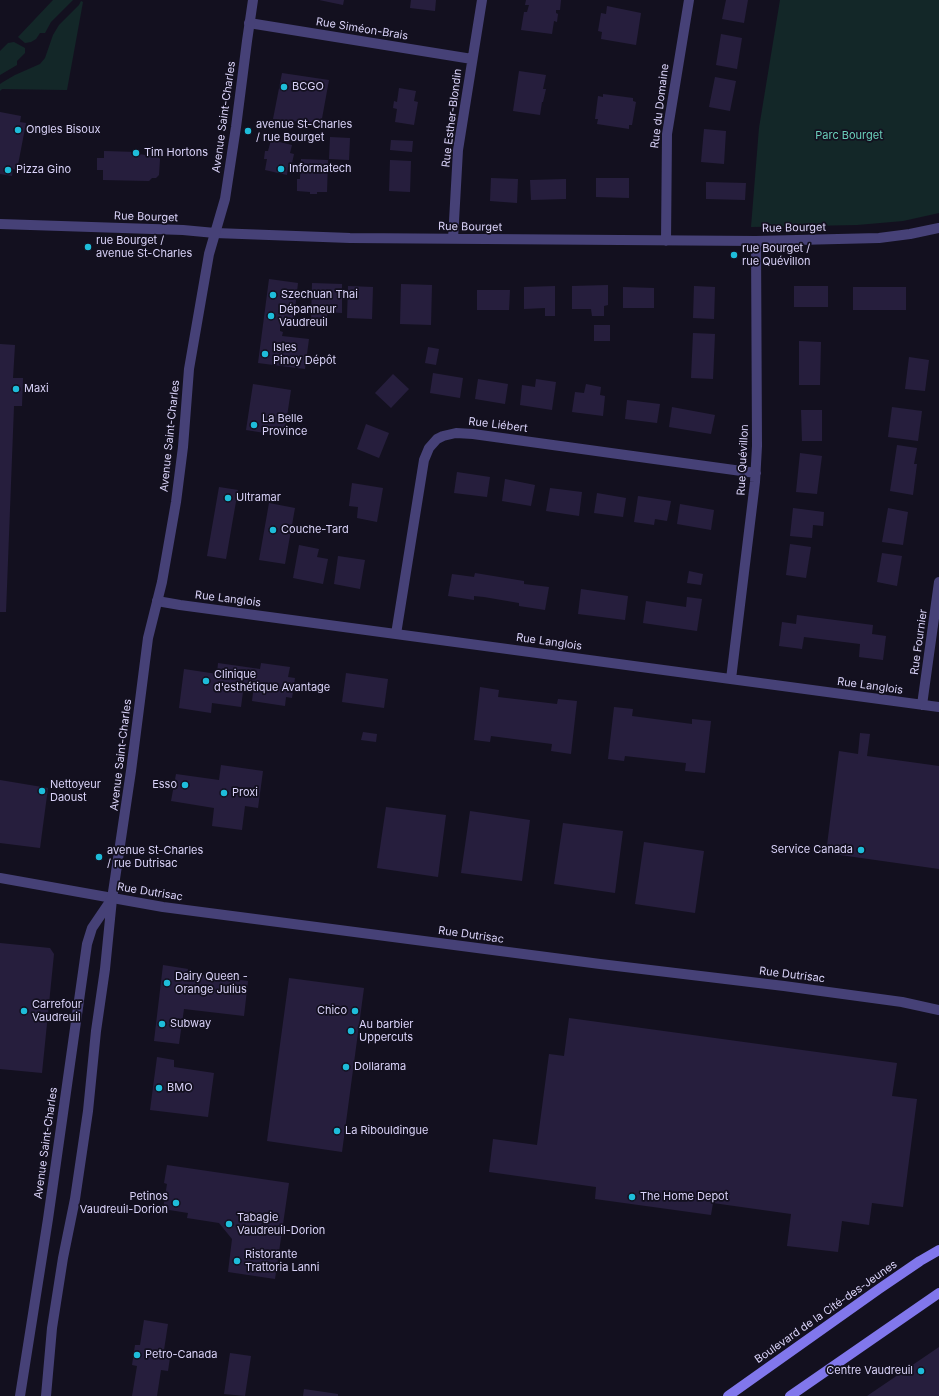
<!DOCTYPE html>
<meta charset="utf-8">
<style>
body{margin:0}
canvas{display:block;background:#13101f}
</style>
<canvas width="939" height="1396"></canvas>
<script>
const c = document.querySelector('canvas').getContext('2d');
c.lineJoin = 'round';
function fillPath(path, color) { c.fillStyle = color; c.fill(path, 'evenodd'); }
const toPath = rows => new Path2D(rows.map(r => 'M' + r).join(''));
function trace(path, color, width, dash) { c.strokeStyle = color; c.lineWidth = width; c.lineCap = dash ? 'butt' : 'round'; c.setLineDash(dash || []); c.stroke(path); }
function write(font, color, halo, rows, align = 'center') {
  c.font = font + ' Inter,sans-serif'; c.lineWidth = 3.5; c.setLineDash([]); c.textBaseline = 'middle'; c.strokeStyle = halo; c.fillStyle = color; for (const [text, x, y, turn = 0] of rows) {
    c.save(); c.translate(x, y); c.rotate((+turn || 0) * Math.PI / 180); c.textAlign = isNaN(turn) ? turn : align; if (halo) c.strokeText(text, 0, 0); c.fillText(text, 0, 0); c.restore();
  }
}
const green = toPath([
 [53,0,73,0,51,22,45,33,40,33,36,39,31,42,25,43,18,37],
 [780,0,939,0,939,213,903,221,857,225,751,227,759,128],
 [81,1,83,2,67,90,2,89,0,91,0,84,3,82,15,75,40,64,45,58,53,35,59,25,79,5],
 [14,42,25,48,25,53,17,61,17,65,0,75,0,51,8,43]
]);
const building = toPath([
 [319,0,344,0,343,5],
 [411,0,436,0,435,11,410,8],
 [526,0,561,0,560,10,556,10,556,13,558,14,557,22,554,21,552,34,521,30,524,12,527,12,529,5,525,5],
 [726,0,748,0,744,23,722,19],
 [607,6,641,13,636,45,601,39,602,32,598,31,601,13,606,14],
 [721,34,742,38,737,69,716,65],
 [519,71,546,75,543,89,546,89,543,102,542,102,540,115,513,111],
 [282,73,329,80,321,124,273,119],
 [715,77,736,81,730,111,709,107],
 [399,88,416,91,414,101,418,102,414,125,395,122,397,109,393,108,394,101,397,102],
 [603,94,633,98,633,101,636,102,632,125,629,125,629,129,597,124,598,119,595,119,598,96,603,97],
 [0,112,21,116,20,122,26,123,17,170,13,169,12,176,0,174],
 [704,129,726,131,724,164,701,162],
 [330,137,350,138,349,160,329,159],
 [271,140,292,145,290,153,294,154,291,168,288,167,287,175,265,170,267,159,264,159,265,151,268,151],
 [391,140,413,141,412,152,390,150],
 [104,151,137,152,139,154,158,157,160,159,159,175,156,178,152,178,149,181,103,180,103,170,97,170,97,158,104,158],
 [301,159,328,160,327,192,317,192,317,194,310,194,310,192,297,191,297,179,300,179],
 [390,160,411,161,410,192,389,191],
 [491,178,518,179,517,203,490,201],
 [596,178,629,178,629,198,596,197],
 [566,179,566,199,531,200,530,180],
 [706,182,746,183,745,200,706,199],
 [269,279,298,283,293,326,280,325,280,331,283,332,282,336,309,339,305,369,258,363],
 [312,283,342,284,342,313,327,312,327,321,311,321],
 [401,284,432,285,431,325,400,324],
 [608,285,608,305,604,306,604,316,592,316,591,309,572,309,572,286],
 [348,286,373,287,372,319,347,318],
 [555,286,555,316,545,316,545,308,524,309,524,287],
 [694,286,715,287,714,319,693,318],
 [794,286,828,286,828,307,794,307],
 [623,287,654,288,654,308,623,308],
 [853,287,906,287,906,310,853,310],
 [477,290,510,290,509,310,477,310],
 [594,325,610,325,610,341,594,341],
 [693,333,715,334,713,379,691,378],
 [799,341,821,342,820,385,799,385],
 [0,344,15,345,13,378,23,378,22,406,14,406,6,612,0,612],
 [428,347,439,349,436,365,425,363],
 [909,357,929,360,925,391,905,389],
 [433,373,463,378,460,398,430,393],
 [393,374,409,389,391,408,375,393],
 [478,379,508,384,505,404,475,399],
 [536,379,556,382,552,410,520,405,522,385,535,387],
 [253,384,291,390,284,436,246,430],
 [586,384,601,387,600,395,605,396,603,416,572,412,575,392,584,393],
 [627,400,660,404,657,423,625,419],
 [672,407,715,415,711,434,669,427],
 [892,407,922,411,918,441,888,437],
 [801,410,822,410,822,441,802,441],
 [366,424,389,433,379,458,357,449],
 [897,445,917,448,914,464,917,464,913,495,890,491],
 [800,453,822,456,817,494,796,492],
 [457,472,490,477,487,497,454,493],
 [505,479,535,485,531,506,502,501],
 [352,483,383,488,377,522,357,518,358,507,349,506],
 [219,487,238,490,226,559,207,556],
 [550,488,582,492,579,516,546,511],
 [597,493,626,498,623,517,594,513],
 [638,496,671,501,667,521,655,519,654,525,634,522],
 [269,503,295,508,285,564,259,560],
 [680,504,714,510,711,530,677,524],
 [793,508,824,512,823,526,813,525,812,538,790,536],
 [888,508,908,512,903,545,882,542],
 [790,544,811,547,806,578,786,575],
 [299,545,319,549,317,557,328,559,323,584,293,578],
 [882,553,902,556,897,586,877,582],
 [338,556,365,560,360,589,334,584],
 [689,571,703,574,701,585,687,583],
 [475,573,524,581,524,584,549,587,545,610,519,606,519,603,484,597,474,596,474,600,448,596,452,574,474,577],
 [581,589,628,596,625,620,578,614],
 [687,597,702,599,697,631,643,623,646,601,686,607],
 [797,615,873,625,872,634,886,636,883,660,859,657,860,644,804,637,802,649,779,646,782,622,796,624],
 [218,663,260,669,261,663,290,667,288,677,295,678,292,698,286,697,285,706,252,701,254,685,244,684,241,707,212,703,211,713,179,708,184,669,217,674],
 [346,673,388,679,384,708,342,702],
 [480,687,499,690,498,697,557,704,558,699,577,701,571,754,551,751,552,744,491,736,490,742,474,740],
 [614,707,633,709,632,716,692,724,692,719,711,721,705,773,685,771,686,763,625,756,624,761,608,759],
 [363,732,377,734,376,742,361,740],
 [860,733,870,734,867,756,939,766,939,869,826,853,839,751,858,754],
 [221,765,263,771,258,808,245,806,242,830,212,826,214,808,171,801,176,774,219,780],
 [0,780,48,788,40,848,0,843],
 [386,807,446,815,438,877,377,868],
 [470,811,530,820,522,881,461,873],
 [563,823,623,831,615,893,554,884],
 [644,842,704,851,695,913,635,904],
 [0,943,50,948,54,954,42,1073,0,1069],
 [163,965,188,969,187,973,248,981,244,1016,184,1009,179,1044,154,1041],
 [289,978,364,988,342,1152,267,1141],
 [569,1018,897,1063,892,1096,917,1099,903,1207,872,1203,869,1225,842,1221,838,1252,787,1246,791,1214,713,1203,711,1215,595,1199,596,1187,489,1172,493,1139,537,1145,549,1054,564,1056],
 [157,1057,174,1060,174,1067,214,1073,208,1117,150,1110],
 [167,1165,289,1183,275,1279,228,1272,232,1239,219,1223,187,1218,188,1213,163,1209,167,1184,164,1183],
 [144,1320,168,1324,164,1350,171,1351,168,1371,161,1370,157,1396,132,1396,137,1366,132,1365,135,1345,140,1345],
 [939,1347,939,1396,867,1396],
 [230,1353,251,1356,245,1396,224,1394],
 [304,1389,338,1394,338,1396,303,1396]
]);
const minor = toPath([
 [249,23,472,59],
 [215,233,350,238,756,241,879,238,910,234,939,228],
 [453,239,458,150,482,0],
 [666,241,667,134,689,0],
 [157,601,180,605,939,707],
 [396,634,424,460,429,448,437,439,443,436,456,433,473,434,756,473],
 [731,679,755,482,757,446,756,241],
 [922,705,939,582],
 [0,878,163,907,600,964,784,986,902,1002,939,1010]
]);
const tertiary = toPath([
 [0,224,183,230,215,233],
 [20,1396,48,1219,87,944,92,928,111,900],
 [46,1396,52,1328,63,1258,75,1199,88,1111,96,1031,105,969,112,899,131,771,148,638,162,582,176,502,183,447,189,369,209,254,225,199,236,127,247,41,253,0]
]);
const secondary = toPath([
 [728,1396,879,1289,920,1261,939,1250],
 [790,1396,939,1293]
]);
const markers = [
 [284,87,4,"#1ebdda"],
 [18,130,4,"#1ebdda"],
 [248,131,4,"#1ebdda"],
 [136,153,4,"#1ebdda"],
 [281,169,4,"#1ebdda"],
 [8,170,4,"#1ebdda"],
 [88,247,4,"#1ebdda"],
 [734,255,4,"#1ebdda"],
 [273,295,4,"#1ebdda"],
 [271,316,4,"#1ebdda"],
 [265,354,4,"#1ebdda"],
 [16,389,4,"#1ebdda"],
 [254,425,4,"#1ebdda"],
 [228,498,4,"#1ebdda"],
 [273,530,4,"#1ebdda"],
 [206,681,4,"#1ebdda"],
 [185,785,4,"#1ebdda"],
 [42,791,4,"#1ebdda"],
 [224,793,4,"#1ebdda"],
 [861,850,4,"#1ebdda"],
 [99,857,4,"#1ebdda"],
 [167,983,4,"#1ebdda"],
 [24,1011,4,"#1ebdda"],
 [355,1011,4,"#1ebdda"],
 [162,1024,4,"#1ebdda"],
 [351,1031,4,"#1ebdda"],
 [346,1067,4,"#1ebdda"],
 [159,1088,4,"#1ebdda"],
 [337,1131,4,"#1ebdda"],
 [632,1197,4,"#1ebdda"],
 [176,1203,4,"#1ebdda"],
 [229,1224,4,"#1ebdda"],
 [237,1261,4,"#1ebdda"],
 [137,1355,4,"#1ebdda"],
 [921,1371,4,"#1ebdda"]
];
const streetNames = [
 ["Rue Siméon-Brais",362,29,9],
 ["Rue du Domaine",660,106,-83],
 ["Avenue Saint-Charles",224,117,-82],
 ["Rue Esther-Blondin",452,118,-83],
 ["Rue Bourget",146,217,2],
 ["Rue Bourget",470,227,1],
 ["Rue Bourget",794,228,-1],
 ["Rue Liébert",498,425,7],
 ["Avenue Saint-Charles",170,436,-84],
 ["Rue Quévillon",743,460,-87],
 ["Rue Langlois",228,599,7],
 ["Rue Langlois",549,642,8],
 ["Rue Fournier",919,642,-82],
 ["Rue Langlois",870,686,8],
 ["Avenue Saint-Charles",121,755,-83],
 ["Rue Dutrisac",150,892,9],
 ["Rue Dutrisac",471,935,8],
 ["Rue Dutrisac",792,975,7],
 ["Avenue Saint-Charles",46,1143,-82],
 ["Boulevard de la Cité-des-Jeunes",826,1312,-35]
];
const poiNames = [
 ["BCGO",292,87],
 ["avenue St-Charles",256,125],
 ["/ rue Bourget",256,138],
 ["Ongles Bisoux",26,130],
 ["Tim Hortons",144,153],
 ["Informatech",289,169],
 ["Pizza Gino",16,170],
 ["rue Bourget /",96,241],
 ["avenue St-Charles",96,254],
 ["rue Bourget /",742,249],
 ["rue Quévillon",742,262],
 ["Szechuan Thai",281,295],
 ["Dépanneur",279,310],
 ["Vaudreuil",279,323],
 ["Isles",273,348],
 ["Pinoy Dépôt",273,361],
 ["Maxi",24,389],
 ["La Belle",262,419],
 ["Province",262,432],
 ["Ultramar",236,498],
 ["Couche-Tard",281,530],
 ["Clinique",214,675],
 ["d'esthétique Avantage",214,688],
 ["Nettoyeur",50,785],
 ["Daoust",50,798],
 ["Esso",177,785,"right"],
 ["Proxi",232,793],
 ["Service Canada",853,850,"right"],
 ["avenue St-Charles",107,851],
 ["/ rue Dutrisac",107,864],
 ["Dairy Queen -",175,977],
 ["Orange Julius",175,990],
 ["Carrefour",32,1005],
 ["Vaudreuil",32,1018],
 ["Chico",347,1011,"right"],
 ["Subway",170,1024],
 ["Au barbier",359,1025],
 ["Uppercuts",359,1038],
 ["Dollarama",354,1067],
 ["BMO",167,1088],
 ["La Ribouldingue",345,1131],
 ["Petinos",168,1197,"right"],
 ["Vaudreuil-Dorion",168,1210,"right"],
 ["The Home Depot",640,1197],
 ["Tabagie",237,1218],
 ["Vaudreuil-Dorion",237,1231],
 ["Ristorante",245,1255],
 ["Trattoria Lanni",245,1268],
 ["Petro-Canada",145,1355],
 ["Centre Vaudreuil",913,1371,"right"]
];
const parkNames = [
 ["Parc Bourget",849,136]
];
fillPath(green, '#132728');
fillPath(building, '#261e3d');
trace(minor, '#464177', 10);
trace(tertiary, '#464177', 10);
trace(secondary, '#8177ec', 10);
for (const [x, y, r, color] of markers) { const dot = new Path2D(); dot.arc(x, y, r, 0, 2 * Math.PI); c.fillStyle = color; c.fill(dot); trace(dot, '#13101f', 1.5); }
write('11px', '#dad3f9', '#13101f', streetNames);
write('11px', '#dad3f9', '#13101f', poiNames, 'left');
write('11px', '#6acfbb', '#13101f', parkNames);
</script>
